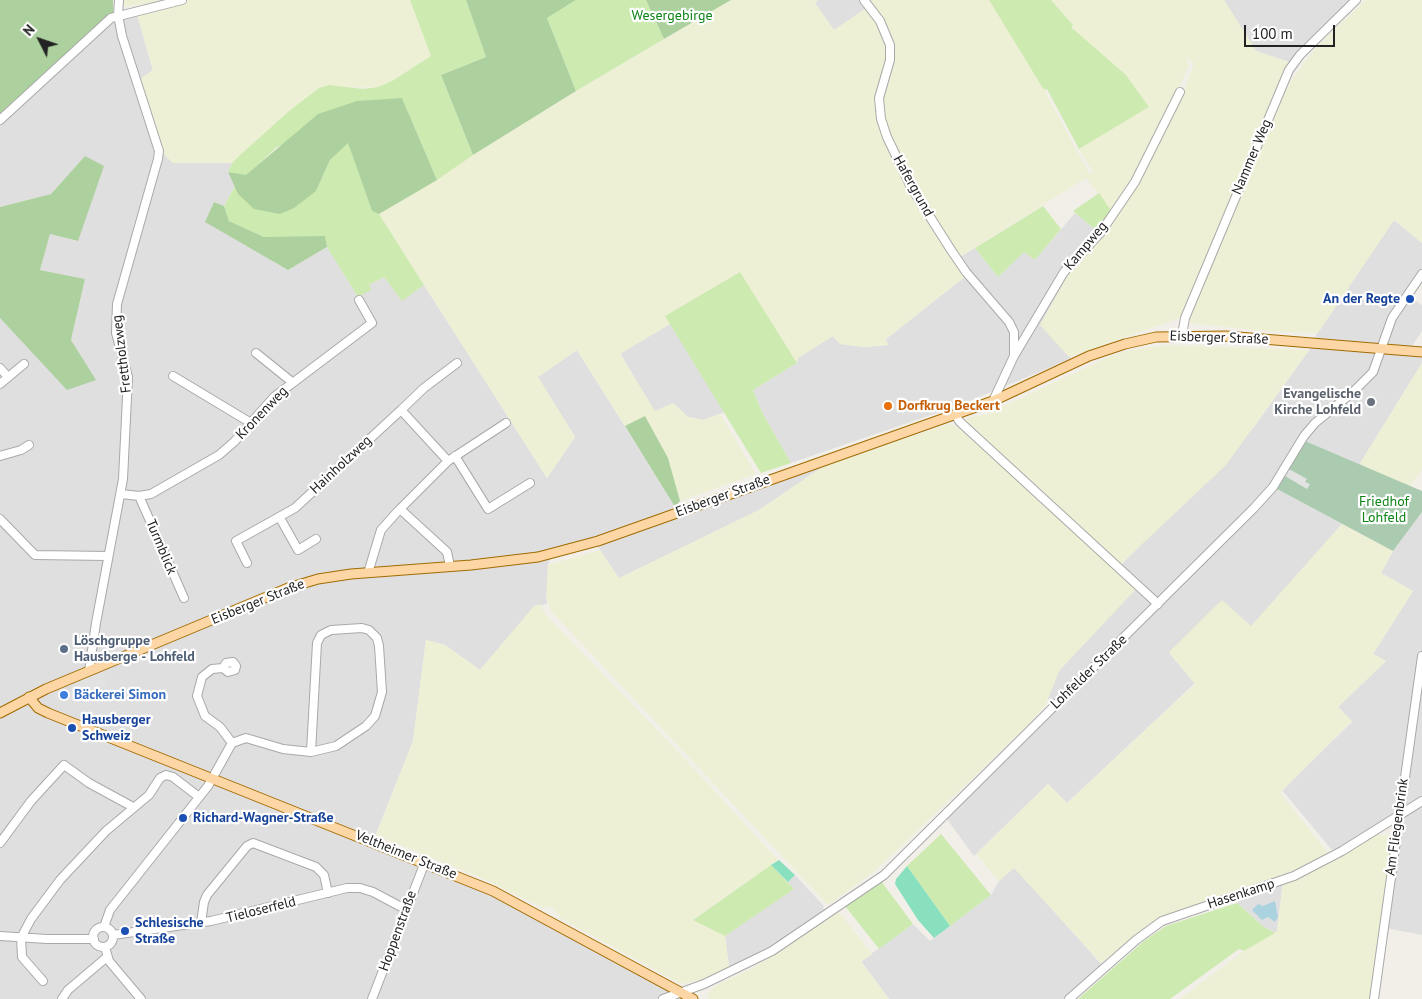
<!DOCTYPE html>
<meta charset="utf-8">
<style>
body{margin:0}
#map{position:relative;width:1422px;height:999px;overflow:hidden;background:#f2efe9;font-family:"PT Sans",sans-serif}
canvas{display:block}
.north{position:absolute;left:15px;top:15px;width:50px;height:50px;-webkit-text-stroke:4px #fff;paint-order:stroke;rotate:311deg;font-size:14px;font-weight:700;line-height:20px;text-align:center;color:#222}
.north::after{content:'';display:block;margin:auto;width:18px;height:22px;background:#222;clip-path:polygon(50% 0,100% 100%,50% 72%,0 100%)}
.scale{position:absolute;left:1244px;top:25px;width:91px;height:22px;box-sizing:border-box;border:2px solid #222;border-top:0;padding-left:6px;font-size:15px;line-height:18px;white-space:nowrap;color:#222;-webkit-text-stroke:4px #fff;paint-order:stroke}
</style>
<div id="map">
<canvas width="1422" height="999"></canvas>
<div class="north">N</div>
<div class="scale">100 m</div>
</div>
<script>
const c = document.querySelector('canvas').getContext('2d');
c.lineJoin = 'round';
function fillPath(path, color) { c.fillStyle = color; c.fill(path, 'evenodd'); }
const toPath = rows => new Path2D(rows.map(r => 'M' + r).join(''));
function trace(path, color, width, dash) { c.strokeStyle = color; c.lineWidth = width; c.lineCap = dash ? 'butt' : 'round'; c.setLineDash(dash || []); c.stroke(path); }
function write(font, color, halo, rows, align = 'center') {
  c.font = font + ' "PT Sans",sans-serif'; c.lineWidth = 4.5; c.setLineDash([]); c.textBaseline = 'middle'; c.strokeStyle = halo; c.fillStyle = color; for (const [text, x, y, turn = 0] of rows) {
    c.save(); c.translate(x, y); c.rotate((+turn || 0) * Math.PI / 180); c.textAlign = isNaN(turn) ? turn : align; if (halo) c.strokeText(text, 0, 0); c.fillText(text, 0, 0); c.restore();
  }
}
const residential = toPath([
 [818,0,866,0,870,6,834,30,814,2],
 [1224,0,1351,0,1289,62,1256,51],
 [113,14,137,14,153,71,173,163,232,163,228,172,235,186,224,206,214,202,206,222,288,270,327,247,358,297,369,285,384,277,402,300,424,285,547,478,575,437,538,377,577,350,677,510,823,462,824,466,759,510,618,579,597,545,551,557,548,565,547,604,534,607,480,670,445,645,426,640,413,741,372,844,478,887,688,999,0,999,0,318,31,350,95,380,71,340,85,279,40,270,50,234,77,241,85,156,51,194,0,207,0,117],
 [1075,213,1103,235,1070,359,960,405,791,463,763,414,753,390,797,363,797,358,833,336,840,344,864,347,888,345,885,340,967,275,958,258,975,248,998,277,1024,251,1035,260],
 [1394,220,1422,243,1422,268,1405,294,1422,305,1422,331,1406,355,1422,358,1422,363,1359,465,1305,441,1277,489,1342,524,1251,627,1169,653,1195,683,1067,803,1048,784,974,856,946,818,1056,708,1047,698,1053,682,1059,671,1081,645,1120,566,1254,427,1312,346,1316,335],
 [670,324,710,387,725,412,703,420,688,417,673,403,655,412,620,353],
 [1422,512,1422,935,1386,928,1400,812,1335,850,1331,849,1282,790,1352,722,1338,707,1386,661,1373,654,1413,591,1381,573,1393,551],
 [1014,867,1103,966,1066,999,889,999,861,961,913,924,930,941,991,895,999,881],
 [795,875,823,905,824,912,767,951,729,968,725,936,793,889,788,882],
 [1283,882,1277,931,1275,933,1264,927,1237,903,1240,896]
]);
const farmland = toPath([
 [123,0,170,0,123,7],
 [189,0,410,0,431,56,392,81,378,87,319,88,289,111,232,163,173,163,162,153,140,79,153,70,137,14,178,6],
 [731,0,818,0,815,3,834,30,868,7,885,39,888,54,879,86,887,141,967,275,886,339,888,345,864,347,840,344,833,336,798,358,797,363,740,272,665,316,670,324,620,354,655,411,673,403,688,417,703,420,720,414,756,474,680,501,668,458,645,416,625,426,577,350,538,377,575,437,547,478,379,214,576,91],
 [866,0,989,0,1044,90,1090,175,1093,172,1079,149,1149,107,1126,75,1071,27,1073,25,1051,0,1224,0,1256,51,1289,62,1180,318,1069,357,1040,325,1074,264,1103,235,1140,182,1183,94,1194,63,1185,57,1189,65,1167,117,1151,150,1112,212,1086,178,958,258,912,185,884,123,882,97,893,58],
 [1365,0,1422,0,1422,243,1394,220,1318,333,1263,331,1187,323,1187,318,1289,84,1314,50],
 [1167,345,1309,350,1226,465,1120,565,964,422,968,418,987,414,1113,355,1135,349],
 [1422,363,1422,470,1410,486,1359,465],
 [945,425,953,425,961,429,1137,588,1059,671,1046,704,1033,720,875,871,828,905,552,612,546,598,548,565,600,550,619,578,759,510,824,466],
 [1342,524,1393,551,1381,573,1413,591,1373,654,1386,661,1338,707,1352,721,1280,793,1329,854,1284,876,1166,916,1150,925,1101,963,1014,868,999,881,976,854,1048,784,1067,803,1195,684,1169,652,1222,600,1251,626],
 [540,604,545,614,686,760,778,860,693,919,725,936,729,967,701,980,681,984,560,918,552,907,543,908,486,880,376,835,413,741,426,640,445,645,480,670,534,606],
 [1377,833,1381,836,1390,834,1392,837,1371,999,1180,999,1244,951,1277,931,1283,882],
 [839,912,872,954,861,962,889,999,709,999,707,994,716,985,753,968]
]);
const grass = toPath([
 [410,0,466,0,486,57,441,75,473,155,437,180,402,98,277,147,246,176,228,172,232,163,239,156,289,111,319,88,329,85,363,89,378,87,392,81,431,56],
 [576,0,646,0,664,39,576,91,547,18],
 [989,0,1051,0,1073,25,1071,27,1126,75,1149,107,1079,149,1047,89,1044,90],
 [348,142,372,211,379,214,424,285,402,301,384,277,369,285,371,290,358,297,327,247,325,237,264,237,229,221,224,206,235,186,316,191,330,160],
 [1099,193,1112,212,1098,232,1073,211],
 [1043,206,1061,229,1035,260,1024,252,998,277,975,248],
 [740,272,797,363,753,390,763,414,791,463,761,473,665,316],
 [941,834,991,895,950,926,907,866],
 [771,865,794,889,725,936,693,920],
 [881,881,913,924,879,949,845,906],
 [1237,903,1264,927,1275,933,1244,951,1239,949,1170,999,1078,999,1144,941,1166,926]
]);
const forest = toPath([
 [0,0,113,0,113,14,0,117],
 [466,0,576,0,547,18,576,91,473,155,441,75,486,57],
 [646,0,731,0,664,39],
 [402,98,437,180,379,214,372,211,348,143,330,160,316,191,294,208,280,214,254,209,238,194,228,172,246,175,318,114,357,101],
 [85,156,104,166,78,241,50,234,40,270,85,279,71,340,96,380,67,390,0,318,0,207,51,194],
 [214,202,224,206,229,221,264,237,325,236,327,247,288,270,205,222],
 [645,416,668,458,680,501,675,507,625,426]
]);
const cemetery = toPath([
 [1305,441,1422,491,1422,512,1393,551,1277,489]
]);
const pitch = toPath([
 [779,860,795,875,788,882,771,865],
 [907,866,950,926,934,938,918,920,895,884,896,879]
]);
const parking = toPath([
 [1289,469,1307,479,1305,482,1310,484,1307,489,1285,476],
 [104,671,106,686,76,698,71,685]
]);
const water = toPath([
 [1275,901,1278,917,1275,922,1268,917,1262,920,1252,910,1258,904,1263,906]
]);
const minor = toPath([
 [864,0,880,21,890,45,890,60,879,98,881,119,887,137,911,187,951,250,966,272,1009,322,1014,332,1014,356],
 [0,120,111,18,182,0],
 [1182,335,1185,318,1289,70,1300,55,1356,0],
 [256,353,292,382],
 [0,368,8,377],
 [173,376,251,423],
 [0,384,24,364],
 [993,401,1014,356,1064,272,1101,232,1135,182,1180,92],
 [955,415,960,422,1158,604],
 [0,456,21,450,29,445],
 [455,456,488,509,530,483],
 [448,461,401,410,424,388,457,363],
 [121,494,139,496,151,494,219,455,234,442,274,397,372,323,359,300],
 [139,496,184,598],
 [400,509,447,552,450,566],
 [280,518,298,550,316,539],
 [0,519,35,555,108,556],
 [247,563,236,541,295,508,401,410],
 [368,573,381,530,397,512,448,461,506,423],
 [223,668,226,663,233,662,236,666,235,670,228,672,223,668,212,669,202,677,197,696,205,716,220,727,232,743],
 [89,671,96,623,123,479,128,377,116,333,117,304,158,159,159,151,122,36,118,15,119,0],
 [0,843,31,801,64,765,89,783,133,807],
 [201,923,204,902,207,895,247,846,253,843,316,867,324,875,328,893],
 [104,927,110,910,208,786,232,743,246,738,283,749,311,752,336,746,366,726,375,716,382,692,379,646,377,638,369,630,362,628,331,630,321,635,317,643,311,752],
 '93 937a10 10 0 1 1 20 0a10 10 0 1 1-20 0Z',
 [113,935,211,921,347,888,360,888,373,892,405,909],
 [0,936,47,939,94,939],
 [105,947,109,961,141,999],
 [43,981,22,957,21,938,31,919,60,880,106,831,149,795,160,778,166,775,173,777,199,797],
 [62,999,68,990,107,957],
 [372,999,425,862],
 [663,999,704,984,772,951,884,875,1254,508,1273,487,1304,436,1315,423,1353,392,1373,372,1392,318,1422,274],
 [1069,999,1136,940,1162,921,1294,876,1342,851,1422,801],
 [1374,999,1422,656]
]);
const major = toPath([
 [29,697,38,708,48,713,493,891,693,999],
 [0,713,46,689,288,588,318,579,351,574,471,565,538,557,598,541,993,401,1089,356,1125,344,1156,337,1226,336,1422,352]
]);
const markers = [
 [1410,299,5,"#1a4fb4"],
 [1371,402,5,"#6b7280"],
 [888,406,5,"#e8710a"],
 [64,649,5,"#5c6f8a"],
 [64,695,5,"#3f7fe0"],
 [72,728,5,"#1a4fb4"],
 [183,818,5,"#1a4fb4"],
 [125,931,5,"#1a4fb4"]
];
const parkNames = [
 ["Wesergebirge",672,16],
 ["Friedhof",1384,502],
 ["Lohfeld",1384,518]
];
const streetNames = [
 ["Nammer Weg",1252,157,-67],
 ["Hafergrund",913,186,61],
 ["Kampweg",1086,246,-50],
 ["Eisberger Straße",1219,338,2],
 ["Frettholzweg",122,354,-97],
 ["Kronenweg",262,413,-46],
 ["Hainholzweg",341,465,-43],
 ["Eisberger Straße",723,496,-20],
 ["Turmblick",161,547,67],
 ["Eisberger Straße",258,602,-22],
 ["Lohfelder Straße",1089,672,-44],
 ["Am Fliegenbrink",1397,827,-82],
 ["Veltheimer Straße",406,855,22],
 ["Hasenkamp",1241,894,-18],
 ["Tieloserfeld",261,910,-14],
 ["Hoppenstraße",398,931,-70]
];
const transitNames = [
 ["An der Regte",1400,299,"right"],
 ["Hausberger",82,720],
 ["Schweiz",82,736],
 ["Richard-Wagner-Straße",193,818],
 ["Schlesische",135,923],
 ["Straße",135,939]
];
const worshipNames = [
 ["Evangelische",1361,394],
 ["Kirche Lohfeld",1361,410]
];
const foodNames = [
 ["Dorfkrug Beckert",898,406]
];
const serviceNames = [
 ["Löschgruppe",74,641],
 ["Hausberge - Lohfeld",74,657]
];
const shopNames = [
 ["Bäckerei Simon",74,695]
];
fillPath(residential, '#e0dfdf');
fillPath(farmland, '#eef0d5');
fillPath(grass, '#cdebb0');
fillPath(forest, '#add19e');
fillPath(cemetery, '#aacbaf');
fillPath(pitch, '#88e0be');
fillPath(parking, '#e2e2e2');
fillPath(water, '#aad3df');
trace(minor, '#a9a9a9', 10);
trace(major, '#a06b00', 11);
trace(minor, '#fff', 8);
trace(major, '#fcd6a4', 9);
for (const [x, y, r, color] of markers) { const dot = new Path2D(); dot.arc(x, y, r, 0, 2 * Math.PI); c.fillStyle = color; c.fill(dot); trace(dot, '#fff', 2); }
write('14px', '#0c8416', '#fff', parkNames);
write('14px', '#222', '#fff', streetNames);
write('bold 14px', '#164399', '#fff', transitNames, 'left');
write('bold 14px', '#5b616d', '#fff', worshipNames, 'right');
write('bold 14px', '#c56008', '#fff', foodNames, 'left');
write('bold 14px', '#4e5e75', '#fff', serviceNames, 'left');
write('bold 14px', '#366cbe', '#fff', shopNames, 'left');
</script>
